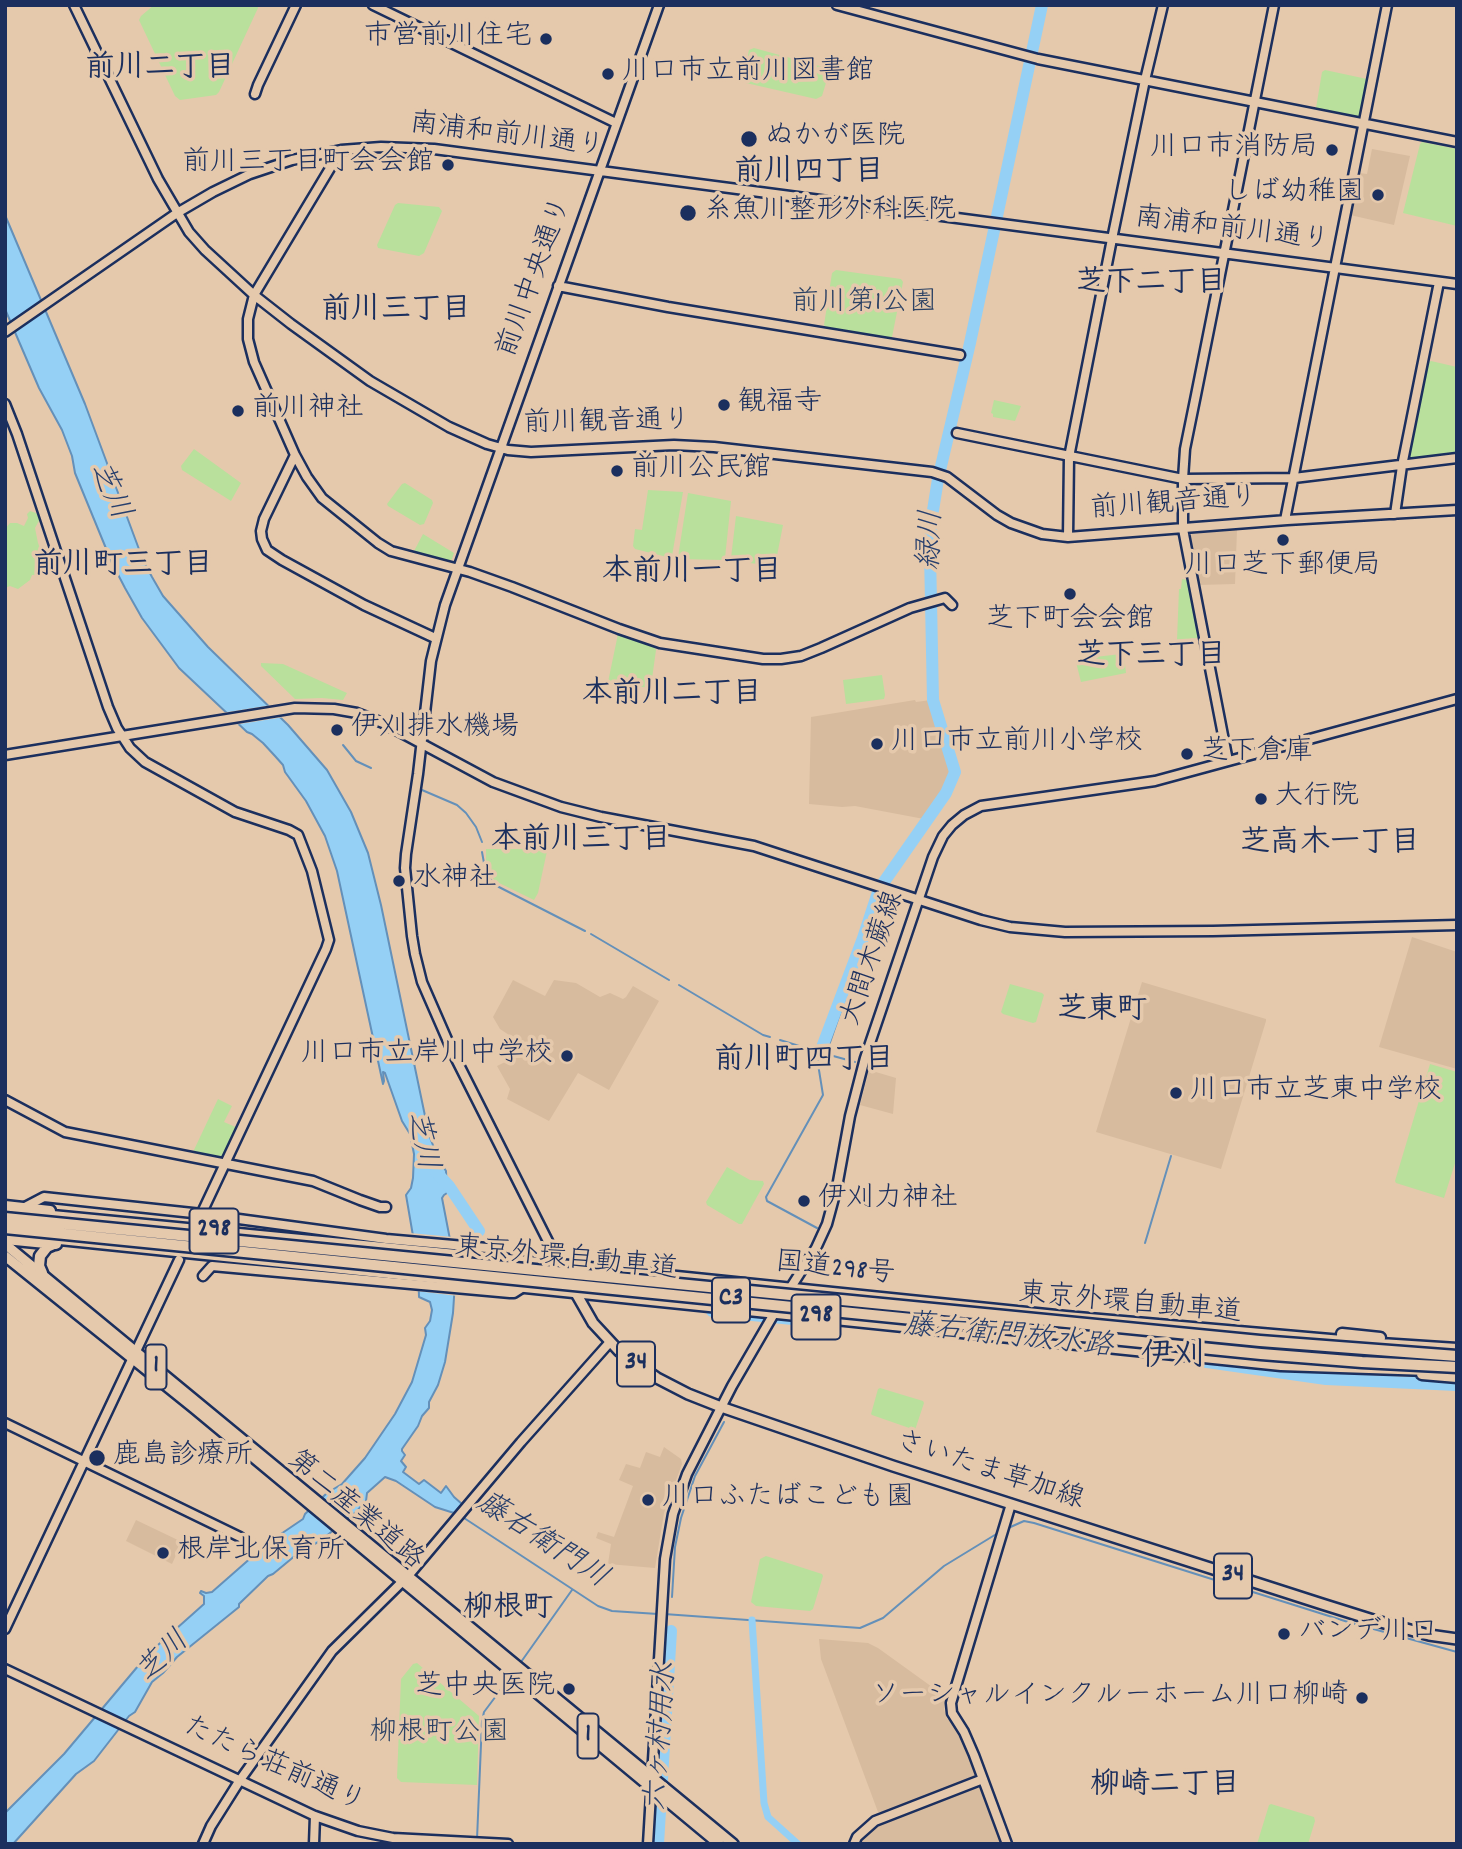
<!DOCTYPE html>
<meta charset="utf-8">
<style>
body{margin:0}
#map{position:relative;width:1462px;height:1849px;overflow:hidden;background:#e5c9ac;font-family:Dekko,sans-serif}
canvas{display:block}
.frame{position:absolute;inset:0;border:7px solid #1b2f5e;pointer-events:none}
</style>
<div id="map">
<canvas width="1462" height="1849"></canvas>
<div class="frame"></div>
</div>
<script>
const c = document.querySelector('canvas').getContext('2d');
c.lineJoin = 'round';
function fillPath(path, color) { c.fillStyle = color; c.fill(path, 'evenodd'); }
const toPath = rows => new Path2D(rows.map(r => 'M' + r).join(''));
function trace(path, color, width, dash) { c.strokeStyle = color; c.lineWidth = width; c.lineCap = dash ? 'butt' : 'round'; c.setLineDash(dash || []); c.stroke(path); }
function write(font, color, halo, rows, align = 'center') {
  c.font = font + ' Dekko,"Klee One",sans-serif'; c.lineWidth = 7; c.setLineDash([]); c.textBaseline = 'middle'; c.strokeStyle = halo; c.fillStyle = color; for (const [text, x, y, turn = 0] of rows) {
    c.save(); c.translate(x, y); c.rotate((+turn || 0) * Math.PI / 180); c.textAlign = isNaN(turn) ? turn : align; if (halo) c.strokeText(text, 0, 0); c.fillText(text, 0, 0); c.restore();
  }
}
const built = toPath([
 [1372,149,1410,156,1394,225,1350,215,1359,173,1367,174],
 [1237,530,1235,584,1198,585,1190,537,1192,534],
 [915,700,916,702,931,700,953,772,943,791,924,819,855,806,842,807,809,804,811,717],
 [1412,937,1457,952,1457,1069,1379,1047],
 [513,980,545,996,554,980,576,983,600,997,610,993,623,999,626,997,633,986,659,1001,609,1090,578,1073,549,1121,507,1099,510,1089,497,1066,507,1061,504,1050,512,1037,500,1029,493,1017],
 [1142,982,1266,1019,1266,1021,1221,1169,1096,1132],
 [869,1070,896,1078,893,1114,860,1105],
 [664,1447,681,1459,682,1464,664,1513,655,1568,608,1564,611,1544,596,1538,598,1532,614,1537,633,1486,619,1480,626,1464,640,1468,646,1452,660,1457],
 [136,1520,182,1542,172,1564,126,1541],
 [819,1639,868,1643,878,1648,946,1697,944,1709,947,1719,952,1721,967,1749,976,1774,974,1777,882,1812,878,1812,821,1659],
 [977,1785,981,1788,1003,1844,857,1844,877,1823]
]);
const green = toPath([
 [154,5,257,5,258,8,219,92,216,95,180,100,175,96,139,20,141,16],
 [754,48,827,68,829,73,822,96,816,99,746,83,743,78,749,50],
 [1325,70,1367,79,1369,81,1361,116,1357,119,1318,112,1316,108,1322,72],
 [1422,142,1457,149,1457,226,1403,213,1420,144],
 [398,203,439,207,442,211,424,253,419,256,378,248,377,245,395,205],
 [836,270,901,279,903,282,892,337,888,339,828,330,824,325,832,273],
 [1431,361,1457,367,1457,454,1412,459,1409,456,1427,363],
 [994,400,1021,406,1015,421,993,417,993,414,991,413],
 [194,449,241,483,231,501,182,470,181,466],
 [405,483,432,500,433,503,424,524,420,525,388,506,387,504,402,484],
 [648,490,683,492,672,556,671,558,635,549,633,546,635,529,642,530],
 [688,493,731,501,725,558,723,560,679,559,678,557],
 [30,511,36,513,40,519,35,528,38,543,44,558,43,571,39,575,32,575,30,580,18,589,10,586,5,588,5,529,10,523,17,523,24,526,28,518,27,514],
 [736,516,783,525,775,566,733,561,731,558],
 [423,534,454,553,452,559,448,562,413,553],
 [1182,579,1188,580,1198,636,1197,638,1177,640,1179,589,1181,589],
 [618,634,654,647,656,650,651,686,650,688,608,682],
 [1121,654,1124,655,1126,673,1081,682,1076,662,1078,659],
 [261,663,283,664,347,693,343,700,322,698,295,699,261,666],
 [882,675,885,695,884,699,846,704,843,680],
 [486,849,545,849,547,851,538,893,534,900,495,881,490,874,486,862],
 [1010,984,1042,993,1044,995,1036,1022,1033,1023,1003,1014,1001,1012],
 [1430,1064,1457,1072,1457,1157,1444,1198,1396,1183,1395,1181],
 [218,1099,232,1106,224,1122,238,1128,223,1158,193,1152],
 [727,1167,750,1180,763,1181,764,1184,742,1224,739,1224,707,1205,706,1202],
 [880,1388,923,1401,924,1403,915,1430,872,1415,871,1414,878,1389],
 [766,1556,822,1574,823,1576,813,1609,810,1611,756,1606,751,1602,760,1559],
 [417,1663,479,1716,477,1785,401,1782,397,1778,401,1679,413,1664],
 [1271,1804,1314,1817,1315,1821,1308,1844,1257,1844,1269,1805]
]);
const water = toPath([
 [5,215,85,404,143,560,152,577,163,596,208,647,288,725,327,770,351,812,368,853,381,905,429,1135,438,1158,446,1171,447,1193,444,1195,442,1198,452,1250,455,1282,453,1313,445,1362,438,1385,429,1402,429,1408,422,1416,418,1426,402,1449,402,1451,405,1455,401,1461,406,1467,403,1472,419,1484,424,1480,441,1493,446,1486,454,1497,462,1504,454,1513,435,1507,396,1481,385,1477,367,1493,366,1501,356,1512,325,1537,315,1544,308,1545,273,1574,268,1576,239,1604,239,1607,177,1657,163,1673,152,1682,135,1712,129,1716,94,1761,76,1774,13,1844,5,1844,5,1813,64,1754,149,1653,204,1604,204,1596,200,1593,201,1591,206,1593,212,1592,269,1542,303,1519,305,1514,327,1493,342,1484,365,1458,395,1414,412,1382,426,1335,425,1328,430,1321,432,1310,430,1302,419,1297,418,1265,406,1195,411,1188,413,1178,414,1154,410,1134,402,1121,385,1073,383,1072,384,1081,383,1084,337,871,325,836,306,801,285,772,283,765,275,756,263,743,252,734,247,732,179,668,142,618,125,588,112,563,75,473,72,456,62,430,39,388,5,309,5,215]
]);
const pier = toPath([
 [272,705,284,717,234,725,221,713],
 [410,1233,453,1237,458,1282,458,1296,416,1291,415,1265]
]);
const stream = toPath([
 [343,745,356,761,371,768],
 [422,790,457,805,466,813,476,827,482,842],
 [482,852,486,874,495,885,585,931],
 [591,934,669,980],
 [679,985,763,1035,770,1037],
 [780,1040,812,1050],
 [855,1062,826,1054,870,927],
 [817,1228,767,1201,766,1197,823,1095,818,1064,820,1055],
 [1145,1243,1171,1156],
 [461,1516,598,1606,612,1611,658,1614],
 [1006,1529,1024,1521,1034,1523,1348,1622,1457,1652],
 [672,1597,675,1547,681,1518,695,1476,724,1422],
 [664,1614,860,1628,883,1618,944,1566,998,1533],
 [521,1662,572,1590],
 [477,1839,482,1721,484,1712,511,1676]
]);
const canal = toPath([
 [752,1620,764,1803,768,1817,798,1844]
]);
const river = toPath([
 [821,1050,863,938,879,889,946,793,955,772,933,700,930,553,931,523,938,479,970,343,1042,5],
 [436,1172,449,1186,479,1231],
 [712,1311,823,1322],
 [1193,1360,1326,1379,1457,1385],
 [658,1844,671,1631]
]);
const highwayTunnel = toPath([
 [5,1212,42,1215],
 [5,1234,50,1238]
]);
const secondary = toPath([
 [74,5,158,179,189,232,205,250,254,295,291,324,370,381,449,427,487,444,508,450,531,452,674,445,714,447,932,472,947,477,997,515,1011,523,1042,534,1068,537,1287,520,1457,510],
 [373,5,616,123],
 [837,5,1038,59,1457,142],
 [255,94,258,85,296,5],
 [341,150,254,295,248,319,248,339,254,362,295,455,307,477,322,498,378,543,391,551,470,572,512,587,619,629,660,643,763,659,781,659,801,656,821,648,910,608,945,598,952,605],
 [558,286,668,307,960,355],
 [5,332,177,213,213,192,250,174,292,160,341,150,381,147,434,149,1457,284],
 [5,404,17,434,108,707,117,728,130,748,145,762,235,812,289,830,298,835,312,871,329,940,326,949,198,1221],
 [957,433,1183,479,1294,478,1457,458],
 [295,455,264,519,261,531,262,539,267,550,282,560,364,605,435,638],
 [1395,514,1402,466,1439,282],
 [1285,520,1387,5],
 [1068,537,1069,457,1112,239,1145,80,1163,5],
 [5,755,295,708,334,709,357,713,383,723,493,782,561,807,601,817,754,846,981,920,1010,927,1065,932,1213,931,1457,925],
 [1228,761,1183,529,1183,479,1185,449,1196,395,1274,5],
 [5,1100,65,1132,313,1181,360,1200,380,1207,386,1207],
 [23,1208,44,1197,202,1214,386,1239,487,1248,497,1252,506,1260],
 [560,1265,453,1053,422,982,415,954,412,936,405,868,406,854,418,774,431,661,445,605,659,5],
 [203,1276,212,1266,510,1293,514,1293,525,1286],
 [5,1423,240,1537],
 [5,1629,179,1260],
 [5,1669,315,1816,358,1831,393,1838,508,1844],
 [203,1844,211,1826,240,1780,332,1651,408,1576,521,1442,610,1342],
 [314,1844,315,1816],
 [648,1844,665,1559,673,1514,687,1474,732,1386,775,1312,816,1248,827,1224,837,1187,850,1116,865,1058,933,857,943,836,952,825,964,815,981,806,1155,781,1457,699],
 [854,1844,857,1837,875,1821,983,1779],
 [1007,1844,974,1755,964,1732,952,1713,951,1703,1011,1504]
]);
const primary = toPath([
 [5,1244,733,1844],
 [5,1256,194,1408,719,1844],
 [573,1288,593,1323,619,1351,657,1378,688,1394,721,1407,893,1466,1322,1604,1373,1620,1429,1635,1457,1639]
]);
const highway = toPath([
 [5,1206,50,1211],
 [42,1215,560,1265,1066,1317,1365,1343,1457,1349],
 [50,1238,1281,1365,1428,1370],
 [5,1239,56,1244],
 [42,1273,39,1266,40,1256,47,1247,54,1244],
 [1342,1334,1380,1338],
 [1422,1374,1457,1377]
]);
const highwayBridge = toPath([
 [5,1218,1260,1341,1457,1356],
 [5,1228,1261,1354,1362,1362,1457,1367]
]);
const markers = [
 [546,39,7,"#1b2f5e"],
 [608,74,7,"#1b2f5e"],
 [749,139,9,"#1b2f5e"],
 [1332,150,7,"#1b2f5e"],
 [448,165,7,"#1b2f5e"],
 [1378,195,7,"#1b2f5e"],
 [688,213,9,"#1b2f5e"],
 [724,405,7,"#1b2f5e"],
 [238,411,7,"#1b2f5e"],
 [617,471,7,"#1b2f5e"],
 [1283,540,7,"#1b2f5e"],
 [1070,594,7,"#1b2f5e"],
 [337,730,7,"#1b2f5e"],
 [877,744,7,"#1b2f5e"],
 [1187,754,7,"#1b2f5e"],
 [1261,799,7,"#1b2f5e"],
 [399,881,7,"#1b2f5e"],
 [567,1056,7,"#1b2f5e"],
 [1176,1093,7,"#1b2f5e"],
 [804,1201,7,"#1b2f5e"],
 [97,1458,9,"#1b2f5e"],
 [648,1500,7,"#1b2f5e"],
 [163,1553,7,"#1b2f5e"],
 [1284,1634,7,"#1b2f5e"],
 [569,1689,7,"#1b2f5e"],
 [1362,1698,7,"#1b2f5e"]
];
const shields = [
 [214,1231,49],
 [731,1300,38],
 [816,1317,49],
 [636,1364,38],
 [156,1367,21],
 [1233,1576,38],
 [588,1736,21]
];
const shieldNames = [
 ["298",214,1231],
 ["C3",731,1300],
 ["298",816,1317],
 ["34",636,1364],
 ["1",156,1367],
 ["34",1233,1576],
 ["1",588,1736]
];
const poiNames = [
 ["市営前川住宅",532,39,"right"],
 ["川口市立前川図書館",622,74],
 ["ぬかが医院",765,139],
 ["川口市消防局",1318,150,"right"],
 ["前川三丁目町会会館",434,165,"right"],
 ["しば幼稚園",1364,195,"right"],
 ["糸魚川整形外科医院",704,213],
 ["観福寺",738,405],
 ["前川神社",252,411],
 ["前川公民館",631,471],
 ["川口芝下郵便局",1283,568,"center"],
 ["芝下町会会館",1070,622,"center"],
 ["伊刈排水機場",351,730],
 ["川口市立前川小学校",891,744],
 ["芝下倉庫",1201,754],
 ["大行院",1275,799],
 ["水神社",413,881],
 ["川口市立岸川中学校",553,1056,"right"],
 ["川口市立芝東中学校",1190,1093],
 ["伊刈力神社",818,1201],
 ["鹿島診療所",113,1458],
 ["川口ふたばこども園",662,1500],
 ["根岸北保育所",177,1553],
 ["バンデ川口",1298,1634],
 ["芝中央医院",555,1689,"right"],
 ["ソーシャルインクルーホーム川口柳崎",1348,1698,"right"]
];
const streetNames = [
 ["南浦和前川通り",507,138,7],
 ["南浦和前川通り",1232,232,7],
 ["前川中央通り",537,278,-70],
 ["前川観音通り",607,425,-1],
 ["前川観音通り",1174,506,-4],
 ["大間木蕨線",875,959,-71],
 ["東京外環自動車道",566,1261,6],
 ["国道298号",835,1271,6],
 ["東京外環自動車道",1130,1306,5],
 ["さいたま草加線",989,1473,18],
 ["第二産業道路",354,1512,40],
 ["たたら荘前通り",273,1767,24]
];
const parkNames = [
 ["前川第1公園",864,305],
 ["柳根町公園",439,1735]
];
const neighbourhoodNames = [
 ["前川二丁目",160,71],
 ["前川四丁目",809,175],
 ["芝下二丁目",1151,286],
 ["前川三丁目",396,313],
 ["前川町三丁目",123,568],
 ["本前川一丁目",692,575],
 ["芝下三丁目",1151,659],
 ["本前川二丁目",672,697],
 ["本前川三丁目",581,843],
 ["芝高木一丁目",1330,846],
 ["芝東町",1102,1013],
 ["前川町四丁目",804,1063],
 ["柳根町",508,1611],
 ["柳崎二丁目",1165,1788]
];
const waterNames = [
 ["芝川",107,492,65],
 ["緑川",934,540,-87],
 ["芝川",419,1141,78],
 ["藤右衛門放水路",1008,1339,6],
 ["藤右衛門川",541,1543,33],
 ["芝川",165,1659,-45],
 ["六ヶ村用水",664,1737,-86]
];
const quarterNames = [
 ["伊刈",1173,1360]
];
fillPath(built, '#d7bb9e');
fillPath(green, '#b9e09c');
fillPath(water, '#95d0f5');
trace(water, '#6490b9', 2);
fillPath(pier, '#e5c9ac');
trace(stream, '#6490b9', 2);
trace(canal, '#95d0f5', 7);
trace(river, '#95d0f5', 12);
trace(highwayTunnel, '#bdaa9c', 10, [10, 5]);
trace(secondary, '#1b2f5e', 13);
trace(primary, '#1b2f5e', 14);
trace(highway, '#1b2f5e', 15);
trace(secondary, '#e5c9ac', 8);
trace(primary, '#e5c9ac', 9);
trace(highway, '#e5c9ac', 10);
trace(highwayBridge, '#1b2f5e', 15, []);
trace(highwayBridge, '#e5c9ac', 10);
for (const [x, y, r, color] of markers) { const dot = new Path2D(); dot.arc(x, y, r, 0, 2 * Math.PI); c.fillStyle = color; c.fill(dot); trace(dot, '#e5c9ac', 2.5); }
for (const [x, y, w] of shields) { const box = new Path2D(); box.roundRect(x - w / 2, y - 22.5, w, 45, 5); c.fillStyle = '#e5c9ac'; c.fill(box); trace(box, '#1b2f5e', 2); }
write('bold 26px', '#1b2f5e', null, shieldNames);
write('28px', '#1b2f5e', '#e5c9ac', poiNames, 'left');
write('28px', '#1b2f5e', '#e5c9ac', streetNames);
write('28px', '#2b4164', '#e5c9ac', parkNames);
write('bold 30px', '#1b2f5e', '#e5c9ac', neighbourhoodNames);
write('italic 30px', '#273f6d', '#e5c9ac', waterNames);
write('bold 32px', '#1b2f5e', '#e5c9ac', quarterNames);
</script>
